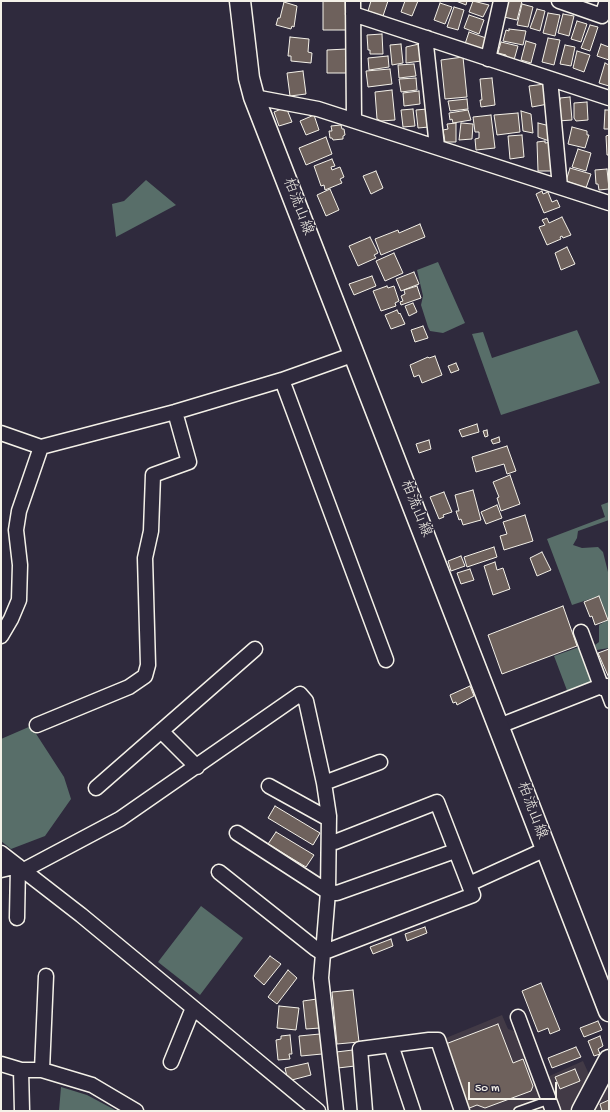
<!DOCTYPE html>
<meta charset="utf-8">
<style>
body{margin:0}
#map{position:relative;width:610px;height:1112px;overflow:hidden;background:#2f2a3d;font-family:"Gochi Hand",sans-serif}
canvas{display:block}
.frame{position:absolute;inset:0;border:2px solid #f4f1e8;pointer-events:none}
.scale{position:absolute;left:468px;top:1082px;width:89px;height:18px;box-sizing:border-box;border:2px solid #f4f1e8;border-top:0;padding-left:5px;font-size:12px;line-height:14px;white-space:nowrap;color:#f4f1e8;-webkit-text-stroke:3px #2f2a3d;paint-order:stroke}
</style>
<div id="map">
<canvas width="610" height="1112"></canvas>
<div class="frame"></div>
<div class="scale">50 m</div>
</div>
<script>
const c = document.querySelector('canvas').getContext('2d');
c.lineJoin = 'round';
function fillPath(path, color) { c.fillStyle = color; c.fill(path, 'evenodd'); }
const toPath = rows => new Path2D(rows.map(r => 'M' + r).join(''));
function trace(path, color, width, dash) { c.strokeStyle = color; c.lineWidth = width; c.lineCap = dash ? 'butt' : 'round'; c.setLineDash(dash || []); c.stroke(path); }
function write(font, color, halo, rows, align = 'center') {
  c.font = font + ' "Gochi Hand","Klee One",sans-serif'; c.lineWidth = 3; c.setLineDash([]); c.textBaseline = 'middle'; c.strokeStyle = halo; c.fillStyle = color; for (const [text, x, y, turn = 0] of rows) {
    c.save(); c.translate(x, y); c.rotate((+turn || 0) * Math.PI / 180); c.textAlign = isNaN(turn) ? turn : align; if (halo) c.strokeText(text, 0, 0); c.fillText(text, 0, 0); c.restore();
  }
}
const built = toPath([
 [502,1015,508,1029,517,1032,547,1111,466,1111,441,1040],
 [583,1061,591,1079,574,1111,558,1111,545,1078],
 [609,1074,609,1111,591,1111]
]);
const green = toPath([
 [146,180,176,205,116,237,112,204,124,201],
 [438,262,465,323,443,333,430,331,428,327,421,305,423,296,417,270],
 [577,330,600,383,501,415,472,334,483,332,492,358],
 [609,502,609,520,578,531,577,538,573,545,582,548,598,547,603,552,608,572,609,648,597,650,595,645,599,642,599,625,608,620,599,596,572,605,547,539,605,517,601,505],
 [582,646,595,679,592,685,568,693,554,656],
 [31,726,64,777,71,799,45,836,11,849,1,841,1,739],
 [201,906,243,938,200,995,158,962],
 [61,1087,87,1095,117,1111,59,1111]
]);
const building = toPath([
 [323,1,345,1,346,30,323,30,323,1],
 [371,1,388,1,383,16,368,11,371,1],
 [405,1,418,1,412,16,401,12,405,1],
 [456,1,467,1,466,5,456,1],
 [473,1,489,5,483,17,469,12,473,1],
 [508,1,522,1,517,20,504,17,508,1],
 [284,2,297,6,294,27,292,26,291,29,276,25,278,18,280,18,284,2],
 [440,3,452,7,445,24,434,20,440,3],
 [522,4,533,7,528,27,517,25,522,4],
 [454,7,464,10,458,30,447,27,454,7],
 [537,9,545,11,540,31,530,28,537,9],
 [548,13,560,15,555,36,543,33,548,13],
 [563,14,574,16,569,36,558,33,563,14],
 [469,15,484,20,479,34,464,28,469,15],
 [577,21,587,24,581,42,571,39,577,21],
 [590,25,598,27,590,51,581,48,590,25],
 [509,29,526,31,523,45,503,41,506,30,509,31,509,29],
 [469,32,486,38,482,49,465,44,469,32],
 [382,34,383,54,370,54,370,50,368,50,367,35,382,34],
 [290,37,309,39,308,52,312,53,311,63,291,61,291,56,288,56,290,37],
 [548,38,560,40,554,65,542,62,548,38],
 [526,41,536,44,531,63,521,60,526,41],
 [501,42,518,46,514,60,506,58,506,55,498,53,501,42],
 [401,44,403,63,392,65,390,45,401,44],
 [419,44,421,61,406,63,406,47,419,44],
 [601,44,609,47,609,60,597,56,601,44],
 [565,45,575,47,571,66,560,64,565,45],
 [347,49,348,73,327,73,327,50,347,49],
 [577,51,590,55,584,72,573,68,577,51],
 [388,56,389,67,369,70,368,58,388,56],
 [463,57,467,97,445,99,441,60,463,57],
 [605,63,609,65,609,86,599,83,605,63],
 [414,64,416,76,399,78,398,65,414,64],
 [390,69,392,84,368,87,366,71,390,69],
 [303,71,306,94,290,96,287,73,303,71],
 [416,78,417,90,401,92,399,79,416,78],
 [492,78,495,105,481,107,480,100,482,100,480,79,492,78],
 [545,84,548,104,532,107,529,86,545,84],
 [392,90,395,120,381,121,377,119,375,92,392,90],
 [419,91,420,104,404,106,403,93,419,91],
 [570,97,572,120,558,121,557,100,560,100,560,98,570,97],
 [467,99,468,109,450,111,448,101,467,99],
 [587,102,588,120,576,121,574,118,574,103,587,102],
 [286,107,292,122,279,126,274,112,286,107],
 [413,109,415,126,403,127,401,110,413,109],
 [427,109,429,127,418,128,416,110,427,109],
 [468,110,471,120,453,123,452,119,450,120,449,113,468,110],
 [605,110,609,110,609,129,604,129,605,110],
 [521,111,531,114,533,133,523,131,521,111],
 [518,113,520,132,497,135,494,115,518,113],
 [314,115,319,130,306,135,300,121,314,115],
 [491,115,495,148,476,150,475,139,479,138,479,132,475,132,473,117,491,115],
 [456,123,456,142,445,142,443,130,448,129,447,124,456,123],
 [461,123,473,124,472,139,459,140,461,123],
 [538,123,550,126,552,142,538,137,538,123],
 [341,125,342,129,344,129,345,135,343,136,343,139,333,140,332,138,330,138,329,131,332,131,331,126,341,125],
 [572,127,587,131,587,135,589,135,585,148,568,144,572,127],
 [522,135,524,157,510,159,508,136,522,135],
 [609,135,609,155,607,155,606,136,609,135],
 [326,137,332,154,306,165,299,148,326,137],
 [545,141,545,143,552,142,555,171,538,171,537,142,545,141],
 [578,149,591,153,586,171,572,167,578,149],
 [332,159,335,166,331,167,332,170,340,167,344,177,340,179,342,183,325,190,324,185,321,186,314,166,332,159],
 [570,168,591,174,586,188,566,181,570,168],
 [607,169,609,189,599,190,598,184,596,184,595,170,607,169],
 [376,171,383,188,371,194,363,176,376,171],
 [330,189,339,210,326,216,317,195,330,189],
 [542,191,543,194,548,192,552,202,557,200,560,207,544,213,536,194,542,191],
 [562,217,571,235,563,238,562,236,560,237,561,239,547,245,539,227,545,225,542,220,547,218,549,223,562,217],
 [420,224,425,237,381,255,375,239,398,230,399,233,420,224],
 [370,237,378,253,374,255,376,258,358,266,349,246,370,237],
 [567,247,575,264,561,270,555,253,567,247],
 [394,253,403,273,385,281,376,261,394,253],
 [414,272,419,284,401,291,396,279,414,272],
 [372,276,376,286,354,295,349,284,372,276],
 [387,286,388,288,394,286,399,301,395,303,396,306,381,311,373,291,387,286],
 [417,286,421,298,401,305,400,302,403,301,401,296,405,294,404,290,417,286],
 [413,303,417,312,409,316,405,306,413,303],
 [397,310,399,314,400,313,405,324,391,329,385,315,397,310],
 [423,326,428,338,415,342,411,330,423,326],
 [435,356,442,375,422,383,419,375,414,377,410,365,428,357,429,358,435,356],
 [456,363,459,370,451,373,448,366,456,363],
 [477,424,479,432,462,437,459,430,477,424],
 [487,430,488,436,485,437,483,431,487,430],
 [499,437,500,442,493,444,491,440,499,437],
 [429,440,431,449,419,453,416,444,429,440],
 [507,446,516,471,507,474,504,464,476,472,472,457,507,446],
 [510,475,520,504,501,511,497,498,499,497,493,482,510,475],
 [473,490,481,520,463,525,461,519,459,520,456,511,459,511,455,495,473,490],
 [444,492,452,512,443,515,444,517,439,519,430,497,444,492],
 [497,505,502,518,486,524,481,512,497,505],
 [525,515,533,541,504,550,500,536,507,534,503,522,525,515],
 [494,547,497,557,467,567,464,557,494,547],
 [542,552,551,570,537,576,530,558,542,552],
 [461,556,465,566,451,571,448,561,461,556],
 [495,562,497,570,503,568,510,589,493,595,484,566,495,562],
 [470,569,474,580,461,584,457,573,470,569],
 [599,596,608,620,595,625,592,616,590,617,584,602,599,596],
 [563,606,577,646,502,674,488,635,563,606],
 [609,649,609,678,598,653,609,649],
 [470,686,474,696,457,705,456,702,453,703,450,695,470,686],
 [275,806,320,833,313,845,268,818,275,806],
 [276,832,314,855,306,867,268,844,276,832],
 [425,927,427,933,407,941,405,934,425,927],
 [391,939,393,946,373,954,370,947,391,939],
 [270,956,281,964,264,985,254,976,270,956],
 [288,970,297,978,277,1004,268,997,288,970],
 [541,983,560,1030,550,1034,548,1028,538,1032,522,991,541,983],
 [353,990,359,1042,337,1044,332,992,353,990],
 [317,999,320,1028,306,1029,303,1001,317,999],
 [279,1006,299,1008,296,1030,277,1028,279,1006],
 [598,1021,602,1030,584,1037,580,1028,598,1021],
 [498,1024,513,1063,523,1059,533,1086,531,1091,485,1108,477,1105,467,1109,443,1045,498,1024],
 [320,1034,322,1054,301,1056,299,1036,320,1034],
 [290,1035,292,1054,289,1054,290,1059,278,1060,276,1040,281,1039,281,1036,290,1035],
 [600,1036,603,1046,598,1049,600,1054,594,1056,588,1041,600,1036],
 [576,1047,581,1057,552,1068,548,1058,576,1047],
 [353,1050,355,1066,338,1068,336,1052,353,1050],
 [308,1063,311,1075,288,1081,285,1068,308,1063],
 [575,1069,580,1081,560,1089,555,1077,575,1069],
 [609,1100,609,1111,602,1111,600,1104,609,1100]
]);
const lane = toPath([
 [603,688,609,704],
 [518,1111,549,1100]
]);
const street = toPath([
 [353,1,354,120],
 [559,1,602,16,607,1],
 [353,14,609,98],
 [427,38,426,45,437,147],
 [488,59,501,1],
 [550,79,560,187],
 [254,97,318,109,609,203],
 [282,380,386,660],
 [1,433,41,447,175,412,282,380,355,354],
 [581,632,601,686,603,688,607,686],
 [1,636,11,619,19,600,20,565,16,530,19,511,41,447],
 [37,725,129,687,145,676,148,665,145,558,151,531,153,475,189,462,175,412],
 [499,726,601,686],
 [161,731,197,767],
 [324,783,380,762],
 [269,786,325,817,329,816],
 [96,788,255,649],
 [237,833,328,892,337,893,455,851],
 [1,853,81,915,318,1111],
 [1,870,18,866,17,918],
 [24,870,120,819,300,694,306,701,324,783,329,816,328,892,321,978,336,1111],
 [219,872,316,949,322,953,473,895,437,802,335,842,329,841],
 [469,884,546,849],
 [518,1017,553,1111],
 [391,1045,413,1111],
 [171,1062,193,1008],
 [1,1064,21,1070,42,1070,92,1085,136,1111],
 [21,1070,22,1111],
 [42,1070,46,976],
 [365,1111,360,1049,429,1040,438,1040,462,1111]
]);
const secondary = toPath([
 [240,1,249,78,254,97,609,1011],
 [582,1111,609,1060]
]);
const streetNames = [
 ["柏流山線",297,207,69],
 ["柏流山線",415,509,68],
 ["柏流山線",531,811,69]
];
fillPath(built, '#423a46');
fillPath(green, '#586e69');
fillPath(building, '#6e615c');
trace(building, '#f4f1e8', 1);
trace(lane, '#f4f1e8', 10);
trace(street, '#f4f1e8', 17);
trace(secondary, '#f4f1e8', 23);
trace(lane, '#2f2a3d', 7);
trace(street, '#2f2a3d', 14);
trace(secondary, '#2f2a3d', 20);
write('15px', '#f4f1e8', '#2f2a3d', streetNames);
</script>
